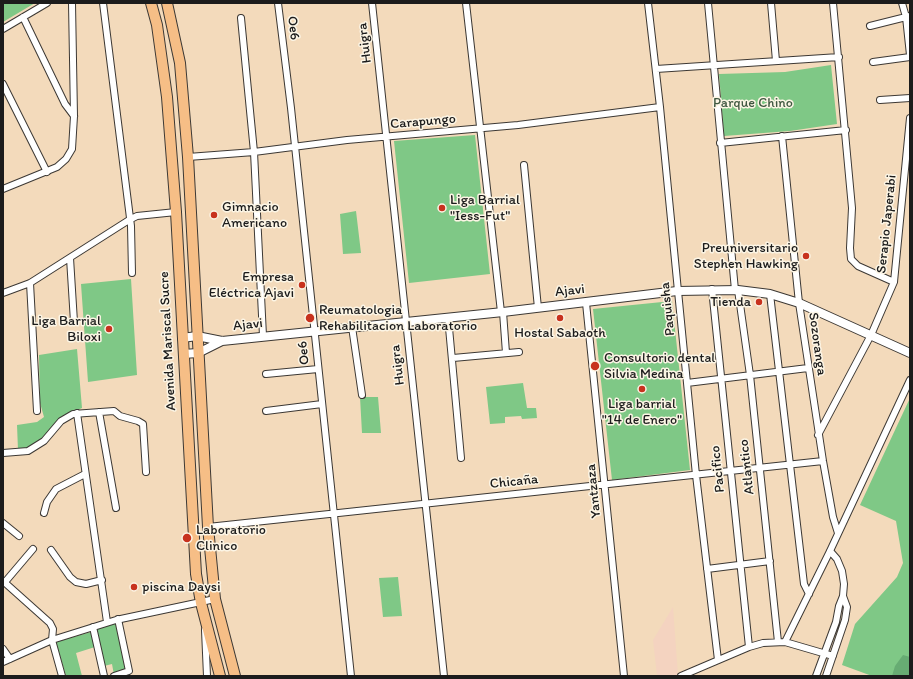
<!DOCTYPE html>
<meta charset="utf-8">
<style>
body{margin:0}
#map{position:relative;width:913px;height:679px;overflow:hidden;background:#f3dabb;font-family:Itim,sans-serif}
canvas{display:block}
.frame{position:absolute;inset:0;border:4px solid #1c1c1c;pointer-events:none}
</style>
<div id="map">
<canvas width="913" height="679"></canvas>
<div class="frame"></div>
</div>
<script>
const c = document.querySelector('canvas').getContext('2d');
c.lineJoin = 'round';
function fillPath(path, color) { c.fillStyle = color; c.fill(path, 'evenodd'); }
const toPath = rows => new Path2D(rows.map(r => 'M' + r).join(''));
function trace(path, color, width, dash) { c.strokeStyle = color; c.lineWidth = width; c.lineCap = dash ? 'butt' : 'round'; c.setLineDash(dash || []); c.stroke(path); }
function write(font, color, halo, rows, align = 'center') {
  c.font = font + ' Itim,sans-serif'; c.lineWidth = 3; c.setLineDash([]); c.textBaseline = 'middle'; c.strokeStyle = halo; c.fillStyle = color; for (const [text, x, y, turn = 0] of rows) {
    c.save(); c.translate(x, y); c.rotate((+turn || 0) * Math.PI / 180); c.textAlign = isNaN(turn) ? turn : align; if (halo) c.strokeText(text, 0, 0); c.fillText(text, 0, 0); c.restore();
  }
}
const built = toPath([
 [673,607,678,675,657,676,653,640]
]);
const green = toPath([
 [3,3,35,3,3,22],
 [831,65,837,124,790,131,724,136,719,74,785,72],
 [475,135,490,274,409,283,394,141],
 [356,211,361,253,343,254,340,214],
 [131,279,137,375,88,382,81,284],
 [672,301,690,470,612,480,593,309],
 [77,349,82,408,61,417,46,435,29,448,18,450,17,425,37,422,44,417,40,403,39,355],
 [523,383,527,408,536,408,537,418,522,419,521,416,505,417,505,423,490,424,486,387],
 [360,397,378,397,381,433,362,433],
 [910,398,910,676,872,676,842,665,855,624,897,577,903,563,896,521,860,505],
 [398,577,402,616,383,617,379,578],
 [117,623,128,672,114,675,112,664,104,666,95,628],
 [91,632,95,647,76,653,82,676,66,676,56,642]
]);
const forest = toPath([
 [903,655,910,657,910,676,892,676,895,666]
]);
const minor = toPath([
 [103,3,131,226,132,273],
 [278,3,291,108,351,676],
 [372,3,444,676],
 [466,3,501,312],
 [648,3,660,107,696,475,718,660],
 [708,3,735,290],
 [771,3,776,61],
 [833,3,852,208,850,248,851,259,858,266,894,282],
 [902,3,906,17,910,55],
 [23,17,65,104,74,116],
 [241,18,254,152,263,336],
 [870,26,910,16],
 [3,29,47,3],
 [873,62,910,57],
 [656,69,839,57],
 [3,84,47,172],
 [880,100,910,98],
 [782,136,799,303,823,461,833,517,838,533],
 [720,143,846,130],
 [188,157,254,152,347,140,518,125,660,107],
 [524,165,538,308],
 [3,189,57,167,66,159,72,149,74,116,72,3],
 [70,258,74,322],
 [30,283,37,411],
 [712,289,749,647],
 [738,290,750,375,778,642],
 [3,293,30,283,129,220,137,216,176,212],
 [770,294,804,584,809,594],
 [586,303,624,676],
 [503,312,506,353],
 [448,317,461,458],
 [352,327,362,395],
 [453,358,519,352],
 [266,374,318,369],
 [687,383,808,368],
 [266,411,322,404],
 [99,412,116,508],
 [77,413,107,622],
 [818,435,871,335,894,282,910,118],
 [3,453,28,451,44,441,61,421,73,414,114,411,120,416,138,421,143,424,146,472],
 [44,513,47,502,56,489,85,474],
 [3,523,19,536],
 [208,527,823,461],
 [51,550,70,577,76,582,86,584,102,580],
 [707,569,770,561],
 [3,581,50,623,53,629,52,640,62,676],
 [5,582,33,549],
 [93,627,104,676],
 [205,630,207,676],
 [785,642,830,551,910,380],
 [3,649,10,659],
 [3,662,52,640,116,620,215,599],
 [114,676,129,671,118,619],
 [681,676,749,647,763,643,785,642,833,656],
 [816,676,836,622,839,606,843,596],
 [826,676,845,620,847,607,843,596,844,584,842,571,837,559,830,551]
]);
const tertiary = toPath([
 [182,338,197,336,222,341,503,312,677,291,738,290,770,294,799,303,910,353],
 [183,354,198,353,222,341]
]);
const primary = toPath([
 [151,3,157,25,167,97,176,212,196,574,201,603,220,676],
 [167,3,180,63,188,157,208,527,215,599,235,676]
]);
const markers = [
 [442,208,4,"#c8321e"],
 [214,215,4,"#c8321e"],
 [806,256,4,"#c8321e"],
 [302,285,4,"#c8321e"],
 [759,302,4,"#c8321e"],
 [310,318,5,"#c8321e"],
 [560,318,4,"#c8321e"],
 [109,329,4,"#c8321e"],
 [595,366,5,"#c8321e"],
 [642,389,4,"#c8321e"],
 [187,538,5,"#c8321e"],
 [134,587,4,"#c8321e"]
];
const streetNames = [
 ["Oe6",293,28,83],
 ["Huigra",365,43,-97],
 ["Carapungo",423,122,-5],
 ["Serapio Japerabi",887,224,-84],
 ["Ajavi",570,291,-6],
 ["Paquisha",668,309,-96],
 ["Ajavi",248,325,-6],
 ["Avenida Mariscal Sucre",168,341,-93],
 ["Sozoranga",817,344,82],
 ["Oe6",304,353,-96],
 ["Huigra",398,365,-97],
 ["Atlantico",747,467,-96],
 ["Pacifico",718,469,-96],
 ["Chicaña",514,482,-6],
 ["Yantzaza",594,491,-96]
];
const parkNames = [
 ["Parque Chino",753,103]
];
const poiNames = [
 ["Liga Barrial",450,200],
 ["\"Iess-Fut\"",450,216],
 ["Gimnacio",222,207],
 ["Americano",222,223],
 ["Preuniversitario",798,248,"right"],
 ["Stephen Hawking",798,264,"right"],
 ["Empresa",294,277,"right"],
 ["Eléctrica Ajavi",294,293,"right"],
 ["Tienda",751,302,"right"],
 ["Reumatologia",319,310],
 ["Rehabilitacion Laboratorio",319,326],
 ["Liga Barrial",101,321,"right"],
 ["Biloxi",101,337,"right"],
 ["Hostal Sabaoth",560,333,"center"],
 ["Consultorio dental",604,358],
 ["Silvia Medina",604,374],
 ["Liga barrial",642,404,"center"],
 ["\"14 de Enero\"",642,420,"center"],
 ["Laboratorio",196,530],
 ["Clinico",196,546],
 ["piscina Daysi",142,587]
];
fillPath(built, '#f4d3c0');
fillPath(green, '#7fc886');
fillPath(forest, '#67ac73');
trace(minor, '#3c3834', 8);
trace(tertiary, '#3c3834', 10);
trace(primary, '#3c3834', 12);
trace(minor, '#fff', 6);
trace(tertiary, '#fff', 8);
trace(primary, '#f6be86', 10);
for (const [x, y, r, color] of markers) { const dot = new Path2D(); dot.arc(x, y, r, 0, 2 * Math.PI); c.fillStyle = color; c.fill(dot); trace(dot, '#fcf5e5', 1.5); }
write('14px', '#1c1c1c', '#fcf5e5', streetNames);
write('14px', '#3f5841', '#fcf5e5', parkNames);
write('14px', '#1c1c1c', '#fcf5e5', poiNames, 'left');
</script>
